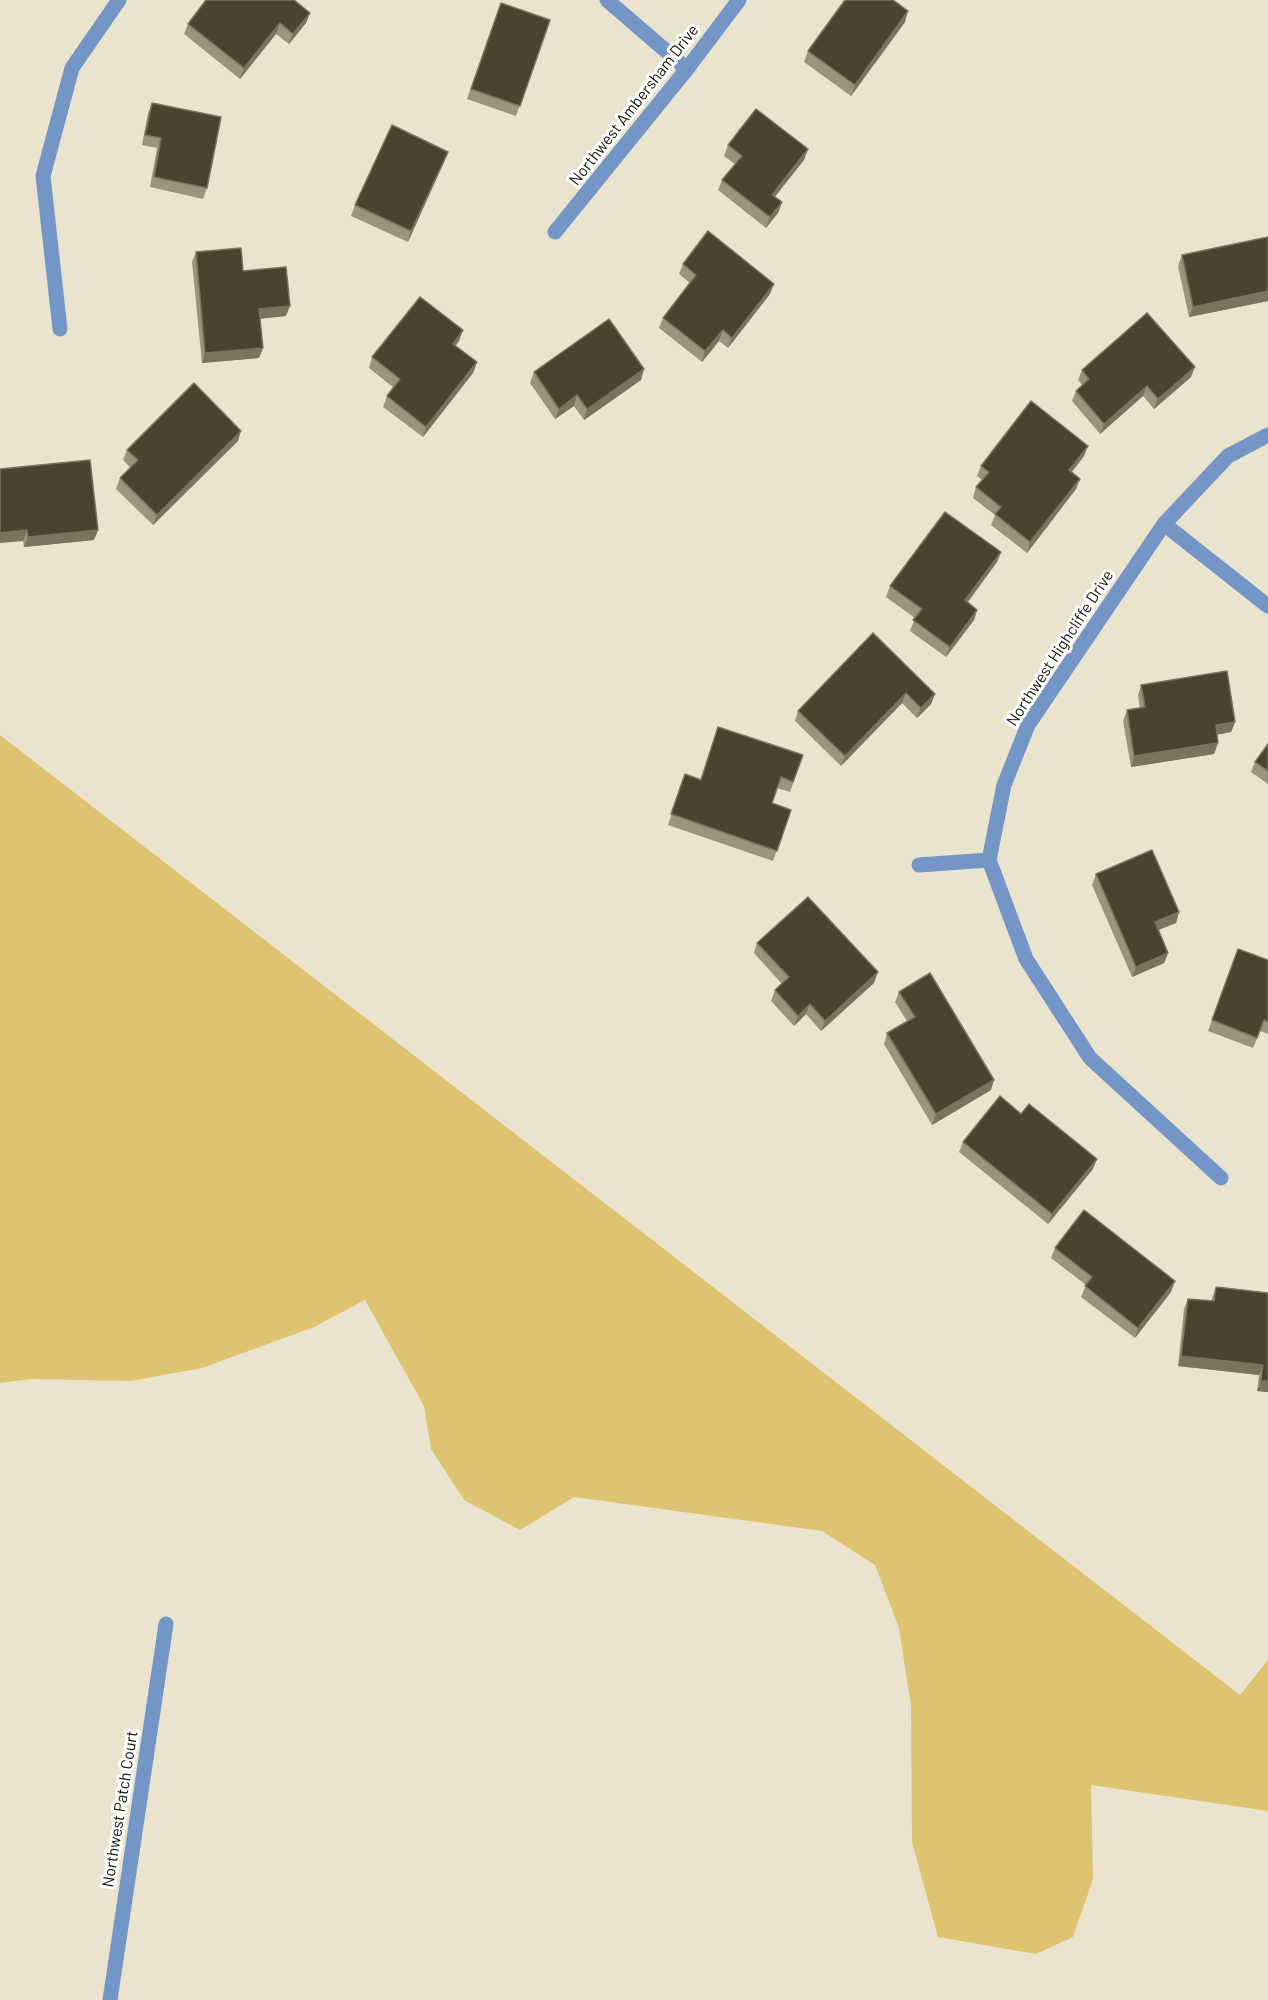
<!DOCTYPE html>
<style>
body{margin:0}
canvas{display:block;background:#eae3cd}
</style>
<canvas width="1268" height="2000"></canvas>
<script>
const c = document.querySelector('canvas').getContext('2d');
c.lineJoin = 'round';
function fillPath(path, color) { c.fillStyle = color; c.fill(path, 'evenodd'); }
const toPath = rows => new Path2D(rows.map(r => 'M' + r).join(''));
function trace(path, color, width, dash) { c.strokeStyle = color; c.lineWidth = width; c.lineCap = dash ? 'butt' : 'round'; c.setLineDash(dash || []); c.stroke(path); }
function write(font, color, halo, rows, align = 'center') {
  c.font = font + ' Barlow,sans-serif'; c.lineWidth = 6; c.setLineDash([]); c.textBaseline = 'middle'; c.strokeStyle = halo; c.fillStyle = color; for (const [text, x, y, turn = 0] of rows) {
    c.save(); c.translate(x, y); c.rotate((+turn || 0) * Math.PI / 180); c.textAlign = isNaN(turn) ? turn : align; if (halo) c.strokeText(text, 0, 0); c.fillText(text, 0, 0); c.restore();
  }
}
const green = toPath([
 [0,735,1240,1695,1268,1660,1268,1811,1091,1785,1093,1879,1073,1937,1036,1954,938,1937,912,1842,911,1706,899,1628,875,1565,822,1531,574,1497,520,1530,464,1500,431,1449,424,1406,365,1300,314,1327,202,1368,130,1381,30,1379,0,1383]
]);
const street = toPath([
 [607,0,687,69],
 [555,232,687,69,739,0],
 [60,329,43,176,72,68,119,0],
 [1164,524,1268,606],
 [919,865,989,860],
 [1221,1178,1090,1058,1026,959,989,860,1004,785,1028,725,1164,524,1228,456,1268,435],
 [110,2000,166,1624]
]);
const wall = toPath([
 [501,3,550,20,516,116,467,99],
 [310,13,306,23,289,44,276,34,240,79,184,34,188,24],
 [905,22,851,96,804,62,808,51],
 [152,103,207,188,203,199,150,187,157,148,142,145,148,113],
 [728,145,808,149,804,160,775,197,782,202,778,213,766,228,718,190,722,180,735,164,724,156],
 [448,152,444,162,408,242,351,216,355,205],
 [1268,237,1268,301,1189,317,1178,266,1182,255],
 [196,252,243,271,286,316,260,319,263,348,259,358,202,363,192,262],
 [683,264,770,294,728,348,719,341,702,362,659,328,663,318,690,283,679,274],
 [459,341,455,346,477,362,473,373,423,437,383,407,387,396,394,388,369,368,372,357],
 [644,369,641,380,584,420,574,406,555,419,530,383,534,372],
 [1082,370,1191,377,1154,409,1143,396,1100,434,1072,401,1076,391,1082,385,1078,380],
 [238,441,153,525,116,489,120,478,131,468,123,460,127,450],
 [1088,446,1084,456,1072,472,1076,489,1027,553,991,525,995,515,973,498,976,487,982,480,977,476,981,466],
 [0,469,98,530,94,540,24,547,23,541],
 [1001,552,997,562,968,602,977,610,974,620,946,657,910,631,915,618,886,597,890,586],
 [873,633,935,694,931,704,917,718,902,703,841,766,795,721,798,711],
 [1141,685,1235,722,1231,732,1217,735,1218,743,1214,754,1131,767,1123,721,1127,710,1140,708,1138,695],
 [1268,744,1268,784,1251,772,1255,762],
 [803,755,790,792,777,788,772,803,791,810,773,861,668,825,685,774,700,779],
 [1096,874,1179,912,1176,923,1158,930,1168,953,1164,963,1132,977,1092,885],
 [757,943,874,983,821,1031,806,1014,794,1026,771,1001,775,990,782,984,754,953],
 [1238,949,1268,960,1268,1034,1260,1031,1253,1048,1208,1031],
 [899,992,991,1090,932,1125,884,1044,887,1033,907,1021,895,1002],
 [1021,1114,1093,1169,1048,1224,959,1152,963,1142],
 [1055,1248,1171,1292,1135,1338,1081,1297,1086,1285,1051,1258],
 [1216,1287,1268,1293,1268,1392,1257,1391,1259,1375,1178,1366,1184,1309,1188,1299,1211,1301]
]);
const shadedWall = toPath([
 [908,11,905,22,851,96,855,85],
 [310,13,306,23,289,44,293,34],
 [280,23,276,34,240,79,244,68],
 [808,149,804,160,768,205,772,195],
 [448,152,444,162,408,242,411,231],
 [782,202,778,213,766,228,770,217],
 [774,284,770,294,728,348,732,338],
 [1268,291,1268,301,1189,317,1193,307],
 [290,306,286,316,255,319,259,309],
 [463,330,459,341,449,354,453,344],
 [723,330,719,341,702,362,705,351],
 [263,348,259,358,202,363,205,353],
 [477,362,473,373,423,437,426,427],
 [1195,367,1191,377,1154,409,1158,399],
 [644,369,641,380,584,420,587,409],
 [1147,386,1143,396,1100,434,1104,424],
 [577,395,574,406,555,419,559,409],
 [241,431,238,441,153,525,157,515],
 [1088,446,1084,456,1065,480,1069,470],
 [1080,479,1076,489,1027,553,1030,542],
 [27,530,23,541,0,543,0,533],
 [98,530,94,540,24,547,28,537],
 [1001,552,997,562,961,611,965,600],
 [977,610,974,620,946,657,950,647],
 [906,693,902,703,841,766,845,756],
 [935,694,931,704,917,718,921,708],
 [1235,722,1231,732,1212,735,1216,725],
 [1218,743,1214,754,1131,767,1134,756],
 [1179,912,1176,923,1151,933,1155,922],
 [1168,953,1164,963,1132,977,1136,967],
 [878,972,874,983,821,1031,825,1021],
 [810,1004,806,1014,794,1026,798,1016],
 [994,1080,991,1090,932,1125,936,1114],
 [1097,1159,1093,1169,1048,1224,1052,1214],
 [1175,1281,1171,1292,1135,1338,1138,1328],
 [1181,1356,1263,1365,1259,1375,1178,1366],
 [1261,1381,1268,1381,1268,1392,1257,1391]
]);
const building = toPath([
 [206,0,294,0,310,13,293,34,280,23,244,68,188,24,206,0],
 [845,0,893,0,908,11,855,85,808,51,845,0],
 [501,3,550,20,520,106,471,89,501,3],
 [152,103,221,117,207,188,154,177,161,138,145,135,152,103],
 [756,109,808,149,772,195,782,202,770,217,722,180,742,156,728,145,756,109],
 [392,125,448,152,411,231,355,205,392,125],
 [708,231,774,284,732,338,723,330,705,351,663,318,696,275,683,264,708,231],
 [1268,237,1268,291,1193,307,1182,255,1268,237],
 [241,248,243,271,286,267,290,306,259,309,263,348,205,353,196,252,241,248],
 [420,297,463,330,453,344,477,362,426,427,387,396,400,379,372,357,420,297],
 [1147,313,1195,367,1158,399,1147,386,1104,424,1076,391,1089,379,1082,370,1147,313],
 [609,319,644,369,587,409,577,395,559,409,534,372,609,319],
 [194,383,241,431,157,515,120,478,138,460,127,450,194,383],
 [1031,401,1088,446,1069,470,1080,479,1030,542,995,514,1001,507,976,487,989,472,981,466,1031,401],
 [90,460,98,530,28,537,27,530,0,533,0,469,90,460],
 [945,512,1001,552,965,600,977,610,950,647,913,620,922,609,890,586,945,512],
 [873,633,935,694,921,708,906,693,845,756,798,711,873,633],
 [1227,671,1235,722,1216,725,1218,743,1134,756,1127,710,1145,707,1141,685,1227,671],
 [718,727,803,755,793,782,781,777,772,803,791,810,777,851,671,814,685,774,701,780,718,727],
 [1268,744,1268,771,1255,762,1268,744],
 [1152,850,1179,912,1155,922,1168,953,1136,967,1096,874,1152,850],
 [808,897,878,972,825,1021,810,1004,798,1016,775,990,789,977,757,943,808,897],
 [1238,949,1268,960,1268,1022,1264,1020,1257,1038,1212,1020,1238,949],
 [930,973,994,1080,936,1114,887,1033,915,1017,899,992,930,973],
 [1000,1096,1021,1114,1029,1104,1097,1159,1052,1214,963,1142,1000,1096],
 [1084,1210,1175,1281,1138,1328,1085,1286,1092,1277,1055,1248,1084,1210],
 [1216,1287,1268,1293,1268,1381,1261,1381,1263,1365,1181,1356,1188,1299,1214,1301,1216,1287]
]);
const streetNames = [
 ["Northwest Ambersham Drive",634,105,-52],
 ["Northwest Highcliffe Drive",1060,648,-57],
 ["Northwest Patch Court",120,1809,-81]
];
fillPath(green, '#dec470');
trace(street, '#7396c6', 15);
fillPath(wall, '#9a937f');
fillPath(shadedWall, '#797360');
fillPath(building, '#494331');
trace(building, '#797360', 1.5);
write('16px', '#121008', '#fff', streetNames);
</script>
